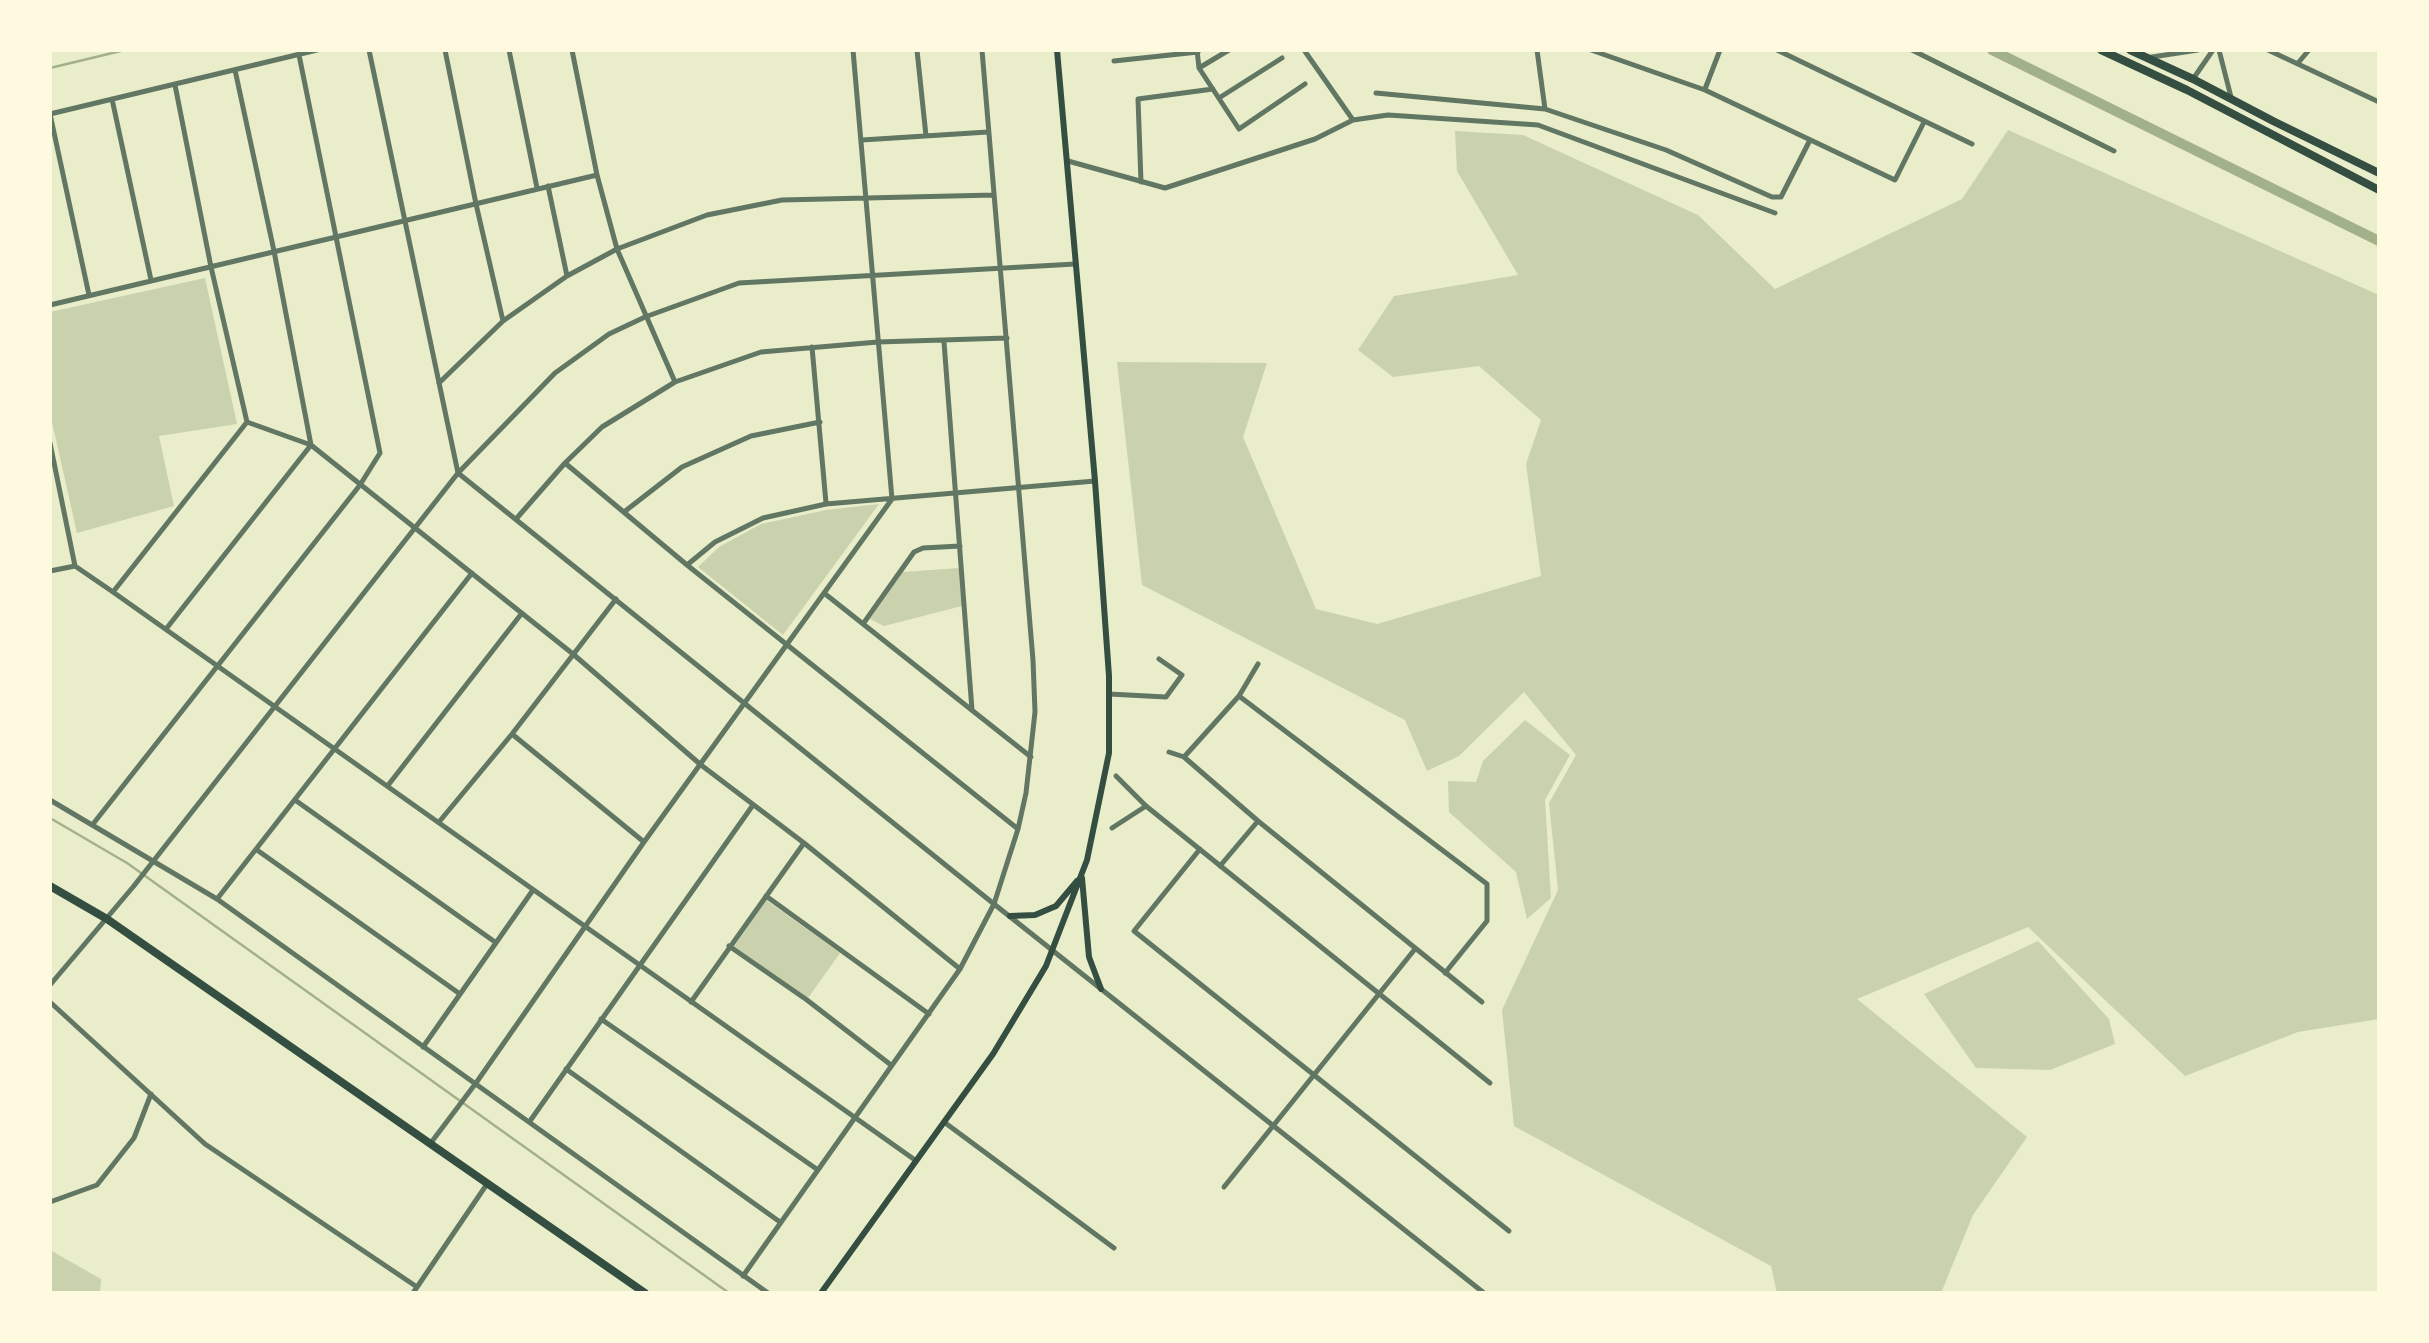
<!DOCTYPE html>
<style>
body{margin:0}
#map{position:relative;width:2429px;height:1343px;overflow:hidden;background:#e9edc9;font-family:"Open Sans",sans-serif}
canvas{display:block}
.frame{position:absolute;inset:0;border:52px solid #fefae0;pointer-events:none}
</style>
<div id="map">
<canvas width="2429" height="1343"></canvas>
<div class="frame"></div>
</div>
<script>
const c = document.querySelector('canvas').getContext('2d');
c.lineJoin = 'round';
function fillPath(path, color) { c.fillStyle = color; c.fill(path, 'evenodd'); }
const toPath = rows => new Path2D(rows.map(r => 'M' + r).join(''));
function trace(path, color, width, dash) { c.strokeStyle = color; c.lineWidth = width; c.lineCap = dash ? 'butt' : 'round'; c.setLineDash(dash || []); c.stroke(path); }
const green = toPath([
 [2008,130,2379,295,2379,1019,2298,1032,2185,1076,2028,927,1857,999,2027,1137,1973,1215,1941,1293,1777,1293,1771,1266,1514,1126,1502,1010,1558,890,1549,803,1576,755,1524,692,1459,756,1427,771,1405,720,1142,585,1117,362,1267,363,1243,437,1316,609,1377,624,1541,576,1526,464,1541,420,1479,366,1393,377,1358,350,1394,296,1518,275,1457,171,1455,131,1523,135,1698,215,1775,289,1962,199],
 [205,278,237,424,159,436,174,506,77,533,50,413,50,312],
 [879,504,783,635,698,567,719,547,761,524,826,510],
 [959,568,962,606,884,626,870,619,903,572],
 [1525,720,1570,755,1545,800,1551,898,1527,919,1516,872,1449,812,1448,781,1476,782,1483,761],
 [766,900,840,953,808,998,734,947],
 [2038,941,2109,1019,2115,1044,2050,1070,1976,1068,1924,994],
 [50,1250,101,1279,100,1293,50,1293]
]);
const stream = toPath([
 [50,68,125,50],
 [50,818,127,863,729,1293]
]);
const canal = toPath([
 [1992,50,2379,241]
]);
const minor = toPath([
 [445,50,476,204,503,321],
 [509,50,537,188],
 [572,50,597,175,617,249,675,382],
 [917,50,926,136],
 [1197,50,1199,68,1239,129,1305,84],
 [1304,50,1353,120],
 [1591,50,1705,90,1895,180,1924,122],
 [1777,50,1972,144],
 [1912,50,2114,151],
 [2268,50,2379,102],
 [1114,61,1198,52],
 [2298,63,2309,50],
 [1199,68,1229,50],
 [1705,89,1720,50],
 [1376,93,1545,109,1537,50],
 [1219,98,1282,58],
 [112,99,151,280],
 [1545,109,1666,150,1772,197,1781,197,1810,140],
 [50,114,317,50],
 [50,114,89,295],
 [862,140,988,132],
 [1068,161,1165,188,1315,139,1353,120,1388,115,1538,125,1775,213],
 [1141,182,1138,99,1213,89],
 [548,186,567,276],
 [50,305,597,175],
 [944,342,972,710],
 [812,347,826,503],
 [439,383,503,321,567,276,617,249,707,215,782,200,994,195],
 [247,422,311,445,573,654,701,765,804,843,960,969],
 [50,443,75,566],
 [565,463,687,565,1018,829],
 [458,473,555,373,609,334,645,317,739,283,1075,264],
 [624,512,682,467,751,436,820,422],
 [516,519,565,463,602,427,675,382,761,352,878,342,1007,338],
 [687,565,715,542,763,518,826,504,1095,481],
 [50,571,75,566,113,592,915,1160],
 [113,592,247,422,211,267,175,85],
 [824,593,1031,757],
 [863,624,914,552,923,548,960,546],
 [166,629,311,445,274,251,235,70],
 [1258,664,1239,696,1487,884,1487,921,1445,973],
 [1109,694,1166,697,1182,675,1159,659],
 [512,734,644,842],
 [1169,752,1184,757,1258,821,1482,1002],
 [1184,757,1239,696],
 [1116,776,1146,806,1490,1083],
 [389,784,522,613],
 [50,800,217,899,768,1293],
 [295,800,495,942],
 [439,822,512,734,616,599],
 [93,824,360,485,380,453,299,55],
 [1112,828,1146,806],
 [1200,849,1134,931,1509,1231],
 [257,850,460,994],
 [1220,866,1258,821],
 [766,896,929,1014],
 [217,899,472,573],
 [729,946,807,1000,891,1065],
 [50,1002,205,1144,417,1287],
 [691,1002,804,843],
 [601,1019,818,1170],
 [423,1047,533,890],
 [566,1069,780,1222],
 [530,1121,753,805],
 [944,1122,1114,1248],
 [430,1144,476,1083,644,842,892,499,853,50],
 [1224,1187,1415,949],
 [50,1202,97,1185,134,1138,151,1094],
 [743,1276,960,969,994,904,1018,829,1026,793,1035,712,1033,660,982,50],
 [413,1293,487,1184]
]);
const tertiary = toPath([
 [369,50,458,473,994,904,1484,1293],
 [2219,50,2231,97],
 [2152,57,2198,50],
 [2193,79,2213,50],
 [50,985,133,887,458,473]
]);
const secondary = toPath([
 [1082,878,1089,957,1101,989],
 [1010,916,1035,915,1056,906,1077,881],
 [821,1293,993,1054,1046,966,1087,860,1109,753,1109,676,1095,481,1057,50]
]);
const primary = toPath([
 [2101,50,2187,90,2379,190],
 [2130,50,2193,79,2273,121,2379,173],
 [50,886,107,919,645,1293]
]);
fillPath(green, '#cad2ad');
trace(stream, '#a3b18a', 2.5);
trace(canal, '#a3b18a', 10);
trace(minor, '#617663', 5);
trace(tertiary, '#617663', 5);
trace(secondary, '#344e41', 6);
trace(primary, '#344e41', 8);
</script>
